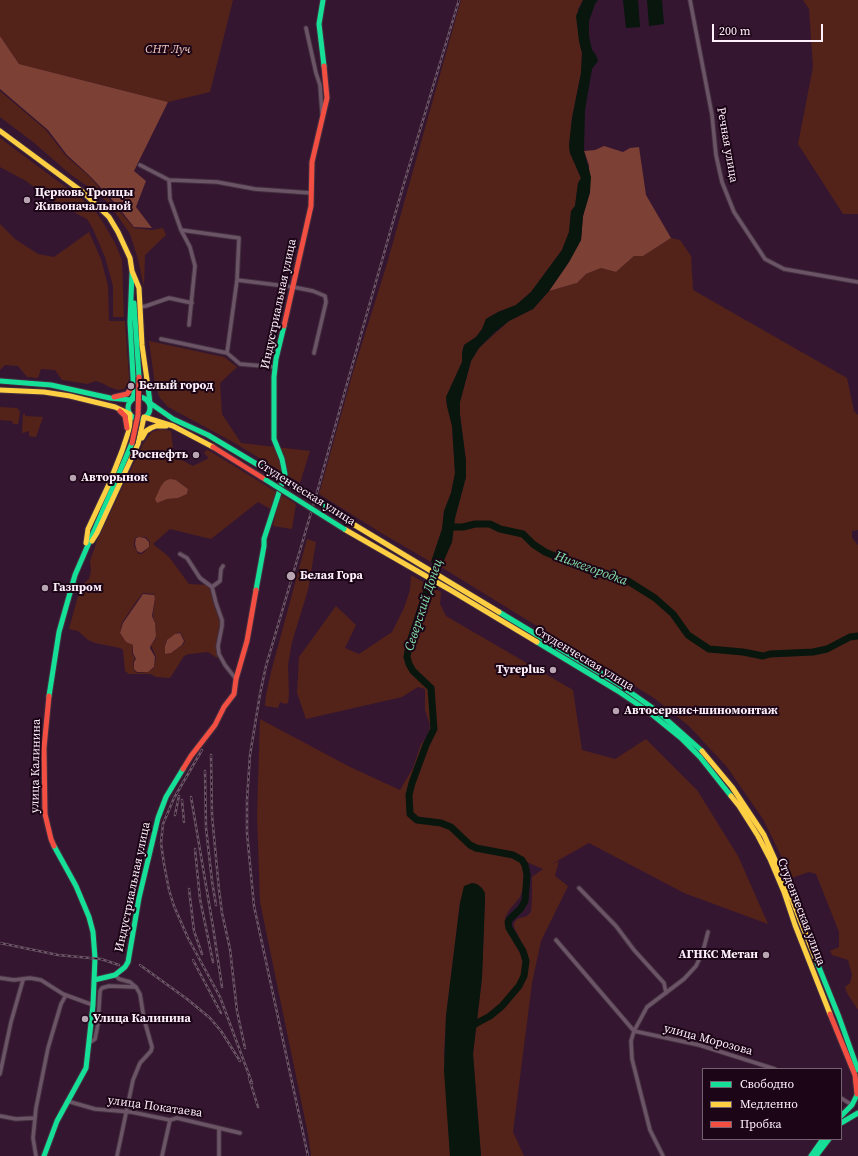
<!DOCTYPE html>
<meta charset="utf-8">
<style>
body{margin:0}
#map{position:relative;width:858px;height:1156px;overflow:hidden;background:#351630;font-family:"Source Serif 4",serif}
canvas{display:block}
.legend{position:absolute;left:702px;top:1068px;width:140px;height:72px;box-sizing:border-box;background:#1c0517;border:1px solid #766372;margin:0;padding:5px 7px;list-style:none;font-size:12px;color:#fef0fa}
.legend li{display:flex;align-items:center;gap:8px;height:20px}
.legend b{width:20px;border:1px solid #766372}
.scale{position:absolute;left:712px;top:24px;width:111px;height:18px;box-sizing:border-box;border:2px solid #fef0fa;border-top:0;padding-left:5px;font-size:12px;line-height:14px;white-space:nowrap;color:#fef0fa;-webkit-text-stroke:3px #1c0517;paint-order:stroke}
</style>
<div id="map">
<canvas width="858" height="1156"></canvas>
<ul class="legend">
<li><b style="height:5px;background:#16e098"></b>Свободно</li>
<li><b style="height:5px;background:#ffcf43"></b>Медленно</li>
<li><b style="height:5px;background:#f24e42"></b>Пробка</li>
</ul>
<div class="scale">200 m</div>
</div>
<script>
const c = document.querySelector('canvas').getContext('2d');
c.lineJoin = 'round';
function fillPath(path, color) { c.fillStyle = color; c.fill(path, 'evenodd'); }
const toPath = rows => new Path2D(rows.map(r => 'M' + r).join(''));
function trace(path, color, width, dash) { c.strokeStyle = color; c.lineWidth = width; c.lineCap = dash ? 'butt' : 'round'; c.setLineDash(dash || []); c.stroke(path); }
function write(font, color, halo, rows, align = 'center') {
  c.font = font + ' "Source Serif 4",serif'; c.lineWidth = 4; c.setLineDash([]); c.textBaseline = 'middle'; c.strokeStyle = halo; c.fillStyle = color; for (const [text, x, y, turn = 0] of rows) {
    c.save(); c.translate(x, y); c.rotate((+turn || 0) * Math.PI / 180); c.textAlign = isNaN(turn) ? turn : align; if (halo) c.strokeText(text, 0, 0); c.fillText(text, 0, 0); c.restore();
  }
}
const green = toPath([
 [0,0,233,0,210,92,168,102,19,64,0,36],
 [461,0,583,0,578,9,579,41,582,53,581,73,572,118,569,146,570,153,581,178,578,183,575,206,571,211,569,232,562,250,531,292,516,305,498,312,486,319,482,329,476,337,464,345,462,353,462,362,446,398,447,406,452,426,455,473,451,493,444,511,442,529,431,562,383,534,319,494,353,372,386,267],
 [803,0,858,0,858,214,843,214,798,144,813,67,809,9],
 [0,91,46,130,66,156,90,177,134,228,152,230,163,228,166,235,145,255,144,287,138,259,130,234,110,205,101,196,70,174,33,142,0,117],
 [0,138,83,200,96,212,104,224,115,243,122,260,124,317,113,317,113,286,105,257,93,229,87,219,56,203,26,181,0,167],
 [0,224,15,239,38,254,54,257,89,232,101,259,108,286,109,321,125,321,129,378,128,383,124,389,118,390,109,387,104,384,96,381,87,384,62,380,55,370,41,369,38,378,27,377,18,366,5,365,0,370],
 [671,238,680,240,691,256,693,290,847,378,854,411,858,415,858,530,852,531,852,538,858,545,858,1010,847,993,845,987,850,983,852,975,848,960,832,955,830,951,839,947,839,932,816,874,809,872,792,878,763,819,727,767,689,726,654,698,441,567,452,542,455,518,466,477,466,461,460,415,460,402,471,361,479,348,509,321,533,309,549,291,577,283,586,274,601,268,616,272,634,256,643,256],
 [149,341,224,357,237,367,220,383,222,414,241,443,310,451,300,483,233,442,168,407,160,398,155,385],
 [0,407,17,408,19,410,20,413,18,424,13,424,12,421,0,420],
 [23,414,25,414,25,416,43,417,36,437,29,436,29,431,22,433],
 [162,429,171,431,174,456,193,466,209,458,204,453,205,451,208,450,296,504,292,529,273,526,276,512,258,502,211,539,170,529,153,544,169,557,189,584,207,585,212,588,221,620,219,655,217,658,208,652,189,654,184,656,170,678,156,677,151,674,129,674,125,671,123,650,120,648,95,643,88,640,78,631,69,629,79,592,83,584,89,579,91,571,90,561,97,541,143,444,152,432],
 [176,480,188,489,187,494,178,498,167,499,157,503],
 [136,537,146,537,150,542,149,547,142,554,139,554,137,552,134,545,134,542],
 [143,593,154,594,155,598,153,616,155,623,156,636,156,639,151,645,156,657,154,668,148,672,137,673,134,670,133,662,135,659,132,653,133,645,126,642,120,633,122,623,138,599],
 [180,632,185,641,183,645,171,653,165,654,165,646,166,641,175,634],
 [307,539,316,542,308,590,292,642,288,665,289,694,288,703,285,704,280,702,278,708,265,706,266,695,271,672],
 [411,575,441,592,440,604,446,616,573,690,582,750,615,759,646,739,697,790,738,856,768,924,684,893,589,843,550,865,559,861,555,876,568,886,541,941,532,983,513,1132,524,1156,481,1156,473,1054,482,978,485,893,460,903,446,1016,444,1054,450,1156,311,1156,308,1134,260,902,257,816,260,719,350,767,400,790,413,768,421,744,429,734,430,725,425,710,425,689,418,687,402,697,306,719,297,693,299,657,336,606,356,625,345,648,359,654,392,632,404,608,410,590],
 [511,858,522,860,543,869,532,877,532,897,531,912,527,916,517,919,514,923,514,927,528,956,526,976,522,957,506,929,505,917,510,909,520,897,525,884,522,865,520,862]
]);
const forest = toPath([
 [0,36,19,64,168,102,134,171,146,181,136,207,152,228,134,227,114,202,90,176,67,155,48,130,0,89],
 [604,146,623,152,630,148,639,147,646,195,671,238,643,256,634,256,616,272,601,268,586,274,577,283,549,291,569,262,581,240,583,216,590,192,589,165,584,151,595,150],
 [170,479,176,480,188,489,187,494,178,498,167,499,157,503,155,499,161,486,165,481],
 [139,537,145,538,149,542,149,547,141,553,137,551,135,544,136,538],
 [143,594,154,595,155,598,152,616,155,623,156,636,155,639,151,645,150,648,155,657,154,667,148,672,137,672,134,669,134,662,136,659,133,653,133,645,126,642,120,633,123,623],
 [180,633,184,641,182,645,171,653,165,654,165,646,167,640,175,634]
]);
const water = toPath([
 [583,0,598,0,595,4,589,21,589,36,592,50,596,55,598,61,592,69,585,110,584,151,591,177,590,192,583,216,581,240,569,262,549,291,533,309,509,321,494,333,479,348,471,361,460,402,460,415,466,461,466,477,455,518,452,542,441,567,431,562,442,529,444,511,451,493,455,473,452,426,447,406,446,397,462,362,462,353,464,345,476,337,482,329,486,319,498,312,516,305,531,292,562,250,569,232,571,211,575,206,578,183,581,178,570,153,569,146,572,118,581,73,582,53,579,41,576,16],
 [623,0,638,0,640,27,626,28],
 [647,0,662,0,664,24,649,26],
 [472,883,477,884,482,888,485,893,485,901,482,978,473,1054,481,1156,450,1156,444,1071,446,1016,460,903,464,886]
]);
const river = toPath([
 [448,527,463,527,475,524,490,524,500,529,523,534,533,544,545,552,593,572,628,581,655,598,673,614,688,635,709,649,743,652,763,656,770,654,813,652,827,649,850,637,858,636],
 [439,556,425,596,409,645,407,657,409,664,413,671,431,688,434,729,426,745,412,783,409,795,410,814,417,820,441,823,451,827,470,845,476,848,513,855,522,860,525,865,527,875,525,901,521,908,510,919,508,922,509,928,523,951,526,961,524,976,519,986,502,1006,490,1016,477,1023,470,1028]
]);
const street = toPath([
 [690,0,712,115,716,155,722,182,734,212,765,259,784,269,858,282],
 [306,28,316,73,320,85,322,113],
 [140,165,169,180,217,182,255,189,311,193],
 [169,180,170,199,181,230,190,247,195,266,189,325],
 [181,230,239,238,237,280,227,353],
 [237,280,293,287,313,291,325,296,326,302,314,353],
 [140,307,146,306,169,298,192,303],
 [161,339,227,353,240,364,275,367],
 [180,554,187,558,200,578,212,587,220,581,221,569,223,566],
 [212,587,216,603,222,620,222,626,218,646,219,654,225,665,236,679],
 [579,888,616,926,634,950,664,983,666,993],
 [708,932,703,951,696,966,684,979,647,1007,634,1031,699,1045,775,1069],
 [556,940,634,1031,631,1041,632,1059,650,1130,663,1156],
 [115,975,119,979,130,982,136,987,140,994,144,1019,152,1047,151,1051,140,1063,133,1080,117,1156],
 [0,978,14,980,30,978,41,980,63,994,93,1005],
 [89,1043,95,1039,98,1024,100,991,102,988,109,986,135,987],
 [0,1074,11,1022,23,980],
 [841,1098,852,1105],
 [67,1101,95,1109,131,1112,170,1120,177,1118,240,1133],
 [0,1116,16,1119,34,1118],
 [36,1156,33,1138,36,1108,48,1048,61,1004,66,995],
 [162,1156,170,1120],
 [219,1156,219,1128]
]);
const fast = toPath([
 [323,0,319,24,324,66],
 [134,303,139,377],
 [0,381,51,385,110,398,131,400,134,395,130,322,132,273],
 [148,387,150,403,173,419,208,435,270,472],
 '128 408a11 11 0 1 1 22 0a11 11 0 1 1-22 0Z',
 [256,590,264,546,264,539,285,474,282,459,274,439,274,377,276,359,284,326],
 [499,612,617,683,657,711,702,751],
 [537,642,618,691,649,712,681,738,700,757,731,796],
 [49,696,59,632,75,575,132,443],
 [816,960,839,1017,858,1070],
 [94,980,115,975,125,967,128,962,139,898,158,818,166,797,183,769],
 [841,1116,852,1105,858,1093],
 [841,1123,858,1113],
 [44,1156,57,1121,86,1068,93,1005,95,958,93,932,89,917,76,886,54,846],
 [811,1156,823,1139],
 [816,1156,829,1139]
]);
const slow = toPath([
 [0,131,84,193,109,217,118,232,130,258,132,271,139,288,142,345,148,387],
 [0,390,44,392,70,396,115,407,130,414,130,427,122,451,109,484,88,529,86,543],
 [142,438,146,431,151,428,156,426,166,426],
 [348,521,499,612],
 [344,529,452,591,537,642],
 [92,541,97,533,138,444,144,417,173,426,213,447],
 [702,751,732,787,764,835,785,882,816,960],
 [731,796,739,806,758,836,770,859,784,892,795,925,830,1014]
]);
const jam = toPath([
 [284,326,311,206,312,162,327,98,324,66],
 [114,397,127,394,133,386],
 [120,411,125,416,127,428],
 [213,447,266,480],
 [49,696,44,748,45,814,51,839,54,846],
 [183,769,191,756,215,725,224,707,234,694,236,679,247,641,256,590],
 [830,1014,855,1075,857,1094]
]);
const rail = toPath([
 [202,750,174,798,163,824,161,843,164,864,169,890,174,906,188,938,220,997,252,1083],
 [211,755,212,815,219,890,222,913,230,949,237,1011,245,1048],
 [205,771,206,828,212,881,216,905],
 [191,797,213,927,222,987],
 [182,800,184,822],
 [175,815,179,796],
 [195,849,200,899,213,962],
 [189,889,194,931,202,954],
 [0,943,58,955,101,959,119,965],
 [193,960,221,1013],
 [140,965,187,999,210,1018,221,1031,240,1061],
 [249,1078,258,1107],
 [308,1156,254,906,247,833,247,800,250,755,260,694,266,666,318,489,345,391,402,190,459,0]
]);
const fastBridge = toPath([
 [270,472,348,521],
 [266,480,344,529]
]);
const jamBridge = toPath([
 [132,443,138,415,139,377]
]);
const markers = [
 [27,200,4,"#b8a4b3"],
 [131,386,4,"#b8a4b3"],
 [196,455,4,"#b8a4b3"],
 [73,478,4,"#b8a4b3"],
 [291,576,5,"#b8a4b3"],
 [45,588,4,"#b8a4b3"],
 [553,670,4,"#b8a4b3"],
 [616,711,4,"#b8a4b3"],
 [766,955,4,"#b8a4b3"],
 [85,1019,4,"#b8a4b3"]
];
const parkNames = [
 ["СНТ Луч",168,50]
];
const streetNames = [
 ["Речная улица",727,145,80],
 ["Индустриальная улица",279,304,-78],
 ["Студенческая улица",306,493,32],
 ["Студенческая улица",584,659,31],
 ["улица Калинина",36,766,-89],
 ["Индустриальная улица",133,887,-78],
 ["Студенческая улица",801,912,69],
 ["улица Морозова",708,1040,15],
 ["улица Покатаева",155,1107,8]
];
const poiNames = [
 ["Церковь Троицы",35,193],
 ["Живоначальной",35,207],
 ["Белый город",139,386],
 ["Роснефть",188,455,"right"],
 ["Авторынок",81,478],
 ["Белая Гора",300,576],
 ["Газпром",53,588],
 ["Tyreplus",545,670,"right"],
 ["Автосервис+шиномонтаж",624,711],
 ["АГНКС Метан",758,955,"right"],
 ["Улица Калинина",93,1019]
];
const waterNames = [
 ["Нижегородка",591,569,20],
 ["Северский Донец",424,605,-72]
];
fillPath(green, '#53231a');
fillPath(forest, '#7c4034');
fillPath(water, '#08160d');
trace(river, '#08160d', 7);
trace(street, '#432f3f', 5.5);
trace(fast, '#432f3f', 7);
trace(slow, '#432f3f', 7);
trace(jam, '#432f3f', 7);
trace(street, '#6b5466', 3.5);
trace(fast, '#16e098', 5);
trace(slow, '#ffcf43', 5);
trace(jam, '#f24e42', 5);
trace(rail, '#6c5567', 2.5);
trace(rail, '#1c0517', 1, [3]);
trace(fastBridge, '#432f3f', 7, []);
trace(jamBridge, '#432f3f', 7, []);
trace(fastBridge, '#16e098', 5);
trace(jamBridge, '#f24e42', 5);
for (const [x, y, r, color] of markers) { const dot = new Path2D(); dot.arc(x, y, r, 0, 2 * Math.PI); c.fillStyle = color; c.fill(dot); trace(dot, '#1c0517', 1.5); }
write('italic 12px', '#f1c8bd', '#1c0517', parkNames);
write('12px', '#fef0fa', '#1c0517', streetNames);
write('bold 12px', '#fef0fa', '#1c0517', poiNames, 'left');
write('italic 13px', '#83e2a8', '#1c0517', waterNames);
</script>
